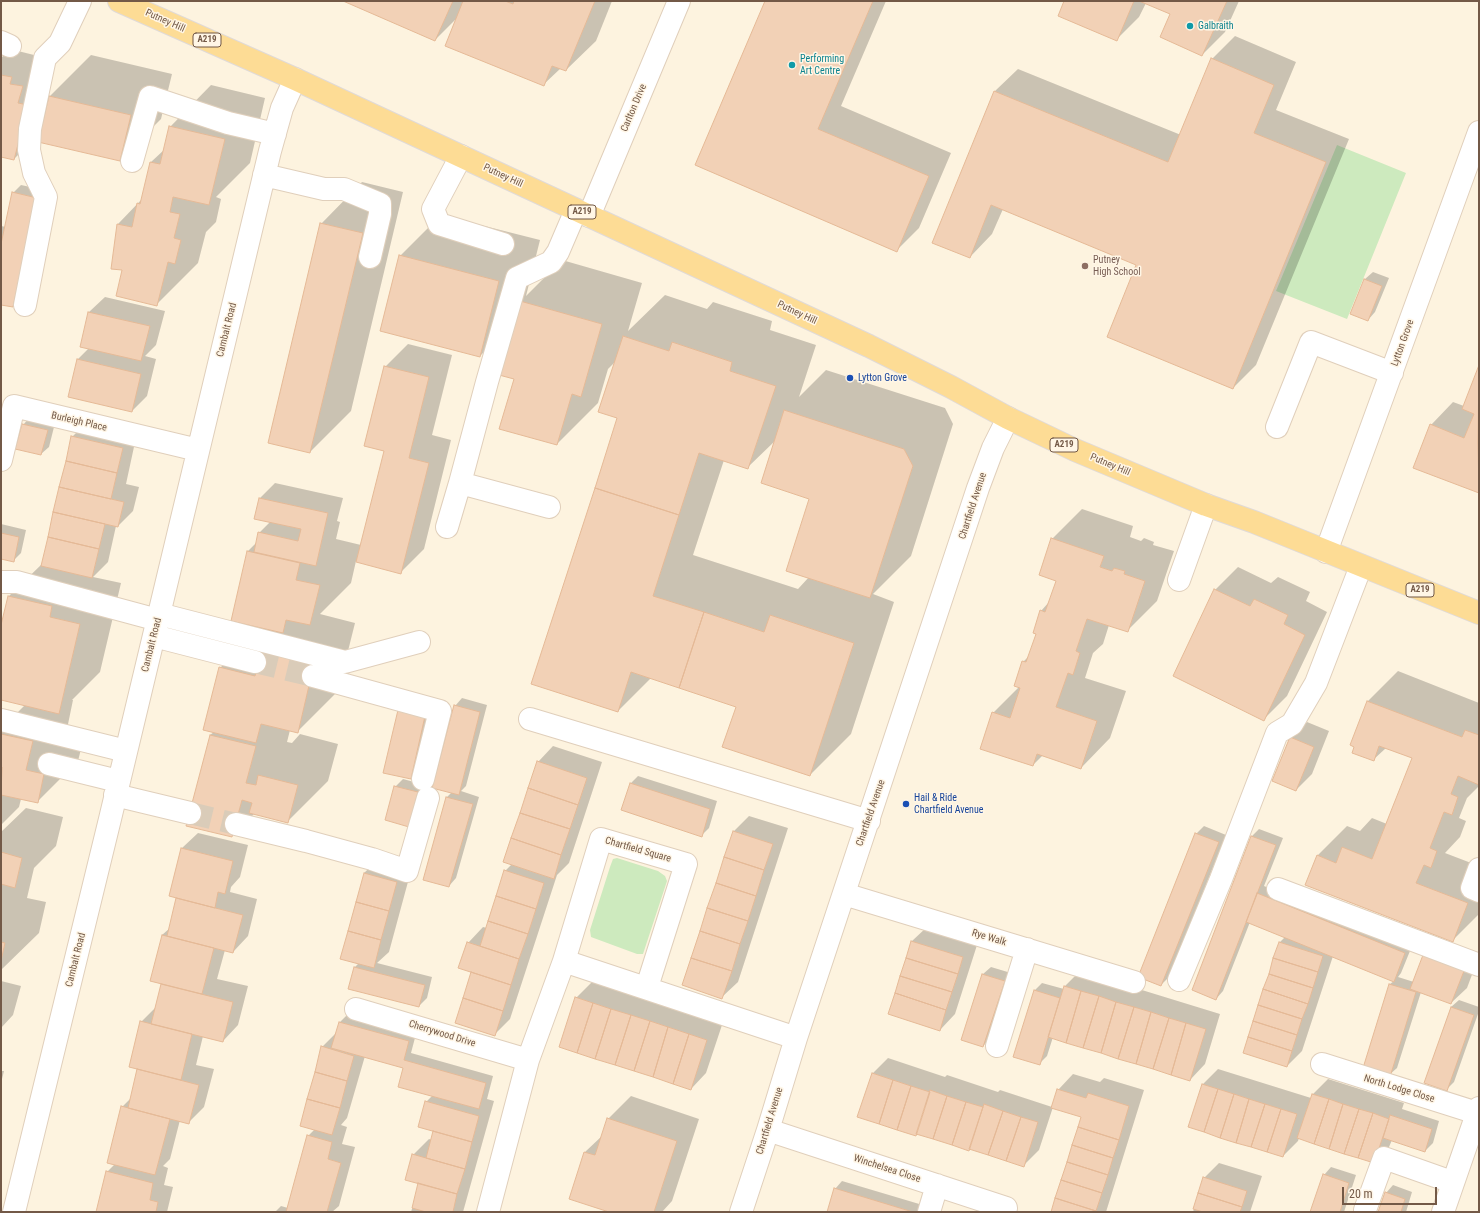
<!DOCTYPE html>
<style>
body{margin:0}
#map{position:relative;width:1480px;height:1213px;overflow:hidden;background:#fdf3df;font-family:"Roboto Condensed",sans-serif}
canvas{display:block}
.frame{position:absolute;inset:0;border:2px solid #735947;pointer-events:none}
.scale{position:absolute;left:1342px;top:1187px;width:95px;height:18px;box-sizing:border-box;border:2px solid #735947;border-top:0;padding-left:5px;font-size:12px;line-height:14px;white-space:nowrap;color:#735947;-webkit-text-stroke:3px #fff6e6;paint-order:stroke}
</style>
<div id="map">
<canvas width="1480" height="1213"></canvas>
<div class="frame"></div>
<div class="scale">20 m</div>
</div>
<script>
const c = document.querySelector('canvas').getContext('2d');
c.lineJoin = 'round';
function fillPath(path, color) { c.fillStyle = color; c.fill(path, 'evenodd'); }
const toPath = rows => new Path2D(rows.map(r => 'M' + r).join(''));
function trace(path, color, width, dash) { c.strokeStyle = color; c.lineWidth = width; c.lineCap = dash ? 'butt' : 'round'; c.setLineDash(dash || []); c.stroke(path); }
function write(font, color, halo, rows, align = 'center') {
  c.font = font + ' "Roboto Condensed",sans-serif'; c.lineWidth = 3; c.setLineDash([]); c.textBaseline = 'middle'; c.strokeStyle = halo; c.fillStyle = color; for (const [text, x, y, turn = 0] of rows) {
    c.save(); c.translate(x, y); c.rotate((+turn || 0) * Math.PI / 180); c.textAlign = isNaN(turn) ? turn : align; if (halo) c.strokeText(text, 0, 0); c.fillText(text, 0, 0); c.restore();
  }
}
const green = toPath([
 [1337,145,1406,173,1347,319,1276,291],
 [617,858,658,871,665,876,667,881,643,954,637,954,591,937,590,930,610,867,613,859]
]);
const shadow = toPath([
 [346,1,612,1,596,41,566,70,561,68,543,85,457,18,435,40],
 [766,1,886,1,841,106,951,153,919,228,896,251,696,165],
 [1065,1,1239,1,1225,32,1202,55,1172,14,1146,3,1139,17,1116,40],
 [1235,36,1296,62,1276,110,1349,139,1256,365,1233,388,1138,264,1003,209,992,234,970,257,995,91,1018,69,1181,135,1212,59],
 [10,49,34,55,33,61,45,64,37,136,14,159,1,156,1,58],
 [91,55,172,74,161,119,120,160,39,141,50,96],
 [211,85,265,98,250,163,216,197,221,199,216,222,206,232,198,263,157,304,123,269,118,224,142,199,151,162,165,149,170,127],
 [362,182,403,192,351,411,310,452,321,224],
 [21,185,44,190,20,299,13,306,1,304,1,226,6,227,13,193],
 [441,215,540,240,526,296,562,260,642,283,628,331,665,295,707,309,713,302,772,321,770,330,816,345,799,397,826,370,945,408,953,424,911,556,873,594,894,602,851,734,810,775,737,706,651,678,618,711,619,417,616,361,608,369,598,403,557,444,515,378,515,321,480,356,400,256],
 [776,440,811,498,809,577,798,589,693,555,724,460,748,467],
 [1373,272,1389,278,1375,312,1368,320,1351,313,1365,279],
 [105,297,165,311,156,345,145,356,156,359,147,396,132,411,69,397,78,359,89,348,81,346,89,312],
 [408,344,452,355,432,435,451,440,424,549,401,572,356,561,351,583,320,614,355,623,338,691,297,732,290,730,287,742,292,743,300,734,338,744,328,781,287,822,255,813,232,836,210,735,214,732,220,668,261,627,248,551,257,542,259,533,270,522,255,518,260,498,275,483,343,498,337,521,340,522,336,539,361,545,385,450,385,367],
 [315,659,317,660,308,685],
 [1479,368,1479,492,1414,467,1431,425,1453,402,1464,406],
 [30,417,55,423,49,447,41,454,23,425],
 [88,421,137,433,126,484,139,487,133,511,118,526,116,526,108,562,93,577,121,583,100,672,72,700,73,700,67,729,85,733,78,761,37,802,21,799,19,807,1,825,1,729,25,705,1,699,1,630,9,596,43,563,72,437],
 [1082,509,1133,526,1130,537,1141,541,1144,538,1154,542,1153,545,1174,551,1157,601,1127,631,1109,625,1103,644,1093,653,1085,678,1126,691,1110,738,1081,768,1043,755,1033,765,993,713,1019,687,1023,662,1030,655,1037,633,1041,611,1049,602,1057,580,1052,539],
 [1,524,26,530,21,553,13,561,1,558],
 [1238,567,1271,583,1278,577,1310,592,1306,601,1327,612,1287,696,1264,719,1215,590],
 [1398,671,1479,703,1479,786,1467,798,1459,818,1466,821,1460,837,1445,853,1479,866,1479,914,1452,941,1317,856,1347,826,1360,831,1372,818,1387,824,1413,758,1386,748,1373,760,1356,746,1351,744,1368,701],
 [462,698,487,705,466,786,461,791,479,797,456,878,449,886,424,879,447,797,452,792,455,706],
 [432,708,418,770,410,778,399,710],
 [1307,722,1329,731,1312,774,1296,790,1291,738],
 [553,746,602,762,569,863,557,875,510,1019,495,1034,473,971,468,943,483,927,487,928,505,871,512,864,538,762],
 [638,776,717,801,709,828,701,836,622,810,631,783],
 [403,779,425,785,416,818,395,787],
 [26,808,63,817,56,846,34,868,27,898,46,902,39,933,1,970,1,832],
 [749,816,788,828,738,982,722,997,684,985,734,831],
 [1204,826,1226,835,1169,977,1161,985,1196,834],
 [1259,829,1283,838,1264,886,1412,946,1401,973,1398,977,1414,982,1479,956,1467,988,1451,1003,1421,992,1397,1068,1389,1075,1390,984,1394,981,1333,956,1302,1051,1287,1066,1280,942,1285,937,1250,922,1223,991,1216,999,1193,990,1252,836],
 [198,833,248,845,240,877,231,887,230,892,257,899,248,936,233,952,225,950,217,979,248,986,238,1025,223,1041,203,1036,196,1065,214,1069,204,1107,189,1122,180,1120,170,1159,163,1166,168,1168,164,1185,173,1187,167,1212,97,1212,107,1172,115,1164,122,1107,132,1097,139,1068,141,1022,156,1007,162,983,162,935,170,928,177,897,170,896,182,848],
 [380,858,412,867,389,952,377,963,432,977,427,998,419,1006,355,967,359,963,364,873],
 [928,926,978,942,955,1014,940,1030,912,941],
 [991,967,1011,973,990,1039,983,1046,962,1040,983,974],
 [1080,971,1220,1014,1205,1064,1190,1080,1053,1037,1047,1056,1039,1064,1035,990,1042,983,1064,989,1065,986],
 [1,981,21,986,13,1015,1,1028],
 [592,982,722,1025,706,1073,691,1089,576,998],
 [1459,1000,1479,1007,1479,1011,1454,1082,1446,1090,1425,1082,1451,1007],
 [347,1015,416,1034,411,1053,493,1076,487,1099,494,1101,463,1212,411,1212,420,1183,413,1155,429,1139,432,1140,434,1130,426,1102,433,1095,404,1067,365,1056,347,1118,341,1125,347,1127,342,1144,355,1147,339,1206,332,1212,275,1212,281,1206,288,1208,308,1136,315,1129,322,1047,337,1032,340,1022],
 [888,1058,945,1077,947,1075,998,1092,1000,1090,1052,1107,1058,1090,1073,1074,1100,1082,1104,1078,1144,1090,1106,1212,1052,1212,1082,1116,1053,1107,1039,1150,1023,1166,873,1073],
 [1218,1069,1311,1098,1313,1094,1328,1079,1404,1103,1402,1109,1439,1121,1433,1143,1425,1151,1392,1140,1389,1147,1374,1162,1299,1138,1298,1141,1283,1156,1190,1127,1203,1084],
 [1,1071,4,1071,1,1083],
 [631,1096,699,1119,672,1201,662,1212,612,1212,585,1152,603,1135,608,1119],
 [1219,1163,1262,1176,1250,1212,1193,1212,1204,1178],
 [1331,1167,1356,1175,1344,1212,1311,1212,1324,1175],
 [842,1181,926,1206,924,1212,830,1212,835,1189],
 [1393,1185,1412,1192,1406,1212,1379,1212,1386,1193]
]);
const building = toPath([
 [343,1,453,1,435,41,343,1],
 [463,1,505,1,513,4,514,1,595,1,566,71,552,66,544,86,445,46,463,1],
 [765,1,873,1,818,129,929,176,897,252,695,165,765,1],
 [1064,1,1134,1,1117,41,1058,16,1064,1],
 [1139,1,1227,1,1202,56,1160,37,1170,14,1139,1],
 [1211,58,1274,85,1254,133,1326,162,1233,389,1107,337,1136,265,991,205,970,258,932,243,994,91,1168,162,1211,58],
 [1,75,12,77,10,84,23,86,18,103,28,105,14,160,1,157,1,75],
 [49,96,131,115,120,161,38,142,49,96],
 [169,126,225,139,209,205,173,197,170,212,180,214,174,238,181,240,175,264,168,262,157,306,116,296,122,270,111,269,117,224,132,227,137,203,140,204,150,162,160,164,169,126],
 [12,192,37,198,13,307,1,305,1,244,12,192],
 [320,223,363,233,310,453,268,443,320,223],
 [399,255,499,281,480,357,380,331,399,255],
 [1364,279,1382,286,1368,321,1350,314,1364,279],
 [520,301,602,324,581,397,572,394,557,445,499,429,514,379,499,375,520,301],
 [88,312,150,326,141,361,80,347,88,312],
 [623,336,669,351,672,342,732,362,730,371,776,386,748,469,699,453,679,515,595,488,617,418,598,412,623,336],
 [77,359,141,374,132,412,68,397,77,359],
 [1479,365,1478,443,1479,493,1413,468,1430,424,1464,438,1474,414,1462,409,1479,365],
 [384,366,429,377,409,458,429,463,401,574,356,562,384,451,364,446,384,366],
 [784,410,904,449,913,466,870,598,786,571,809,499,761,483,784,410],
 [22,424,48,430,41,455,15,449,22,424],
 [71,436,123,448,117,473,66,461,71,436],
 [66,461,117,473,111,499,59,487,66,461],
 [59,487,124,502,118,527,53,512,59,487],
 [595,488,679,515,653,596,704,612,679,688,631,672,618,712,531,684,595,488],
 [259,498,328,513,316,566,254,552,258,532,298,541,301,529,254,519,259,498],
 [53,512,105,524,99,549,48,537,53,512],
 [1,533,19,537,14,562,1,559,1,533],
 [48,537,99,549,92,578,41,566,48,537],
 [1051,538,1104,556,1100,567,1112,571,1114,568,1125,571,1124,574,1145,581,1128,632,1087,619,1076,651,1080,653,1073,675,1068,673,1056,707,1097,721,1081,769,1037,754,1033,766,980,749,992,712,1010,718,1020,688,1014,686,1022,661,1026,662,1036,634,1033,633,1040,610,1045,612,1056,581,1039,575,1051,538],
 [247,551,300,563,296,580,320,585,310,625,286,620,283,633,231,621,247,551],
 [1214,589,1250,606,1254,599,1288,615,1284,624,1305,635,1264,721,1173,676,1214,589],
 [8,596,52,606,50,617,80,624,59,714,1,700,1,625,8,596],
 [704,612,764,632,770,615,854,643,810,776,722,747,736,707,679,688,704,612],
 [261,651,314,664,298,733,261,724,256,743,203,730,219,667,255,676,261,651],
 [1367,701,1462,737,1465,730,1479,735,1479,785,1458,776,1451,794,1458,797,1452,815,1444,812,1430,848,1437,851,1431,868,1424,865,1416,883,1468,903,1453,942,1305,885,1317,855,1336,863,1342,847,1372,859,1412,758,1379,746,1374,761,1352,753,1354,747,1350,745,1367,701],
 [454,705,480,712,459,795,432,788,454,705],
 [398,710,425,716,411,779,383,773,398,710],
 [1,734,33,741,26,770,44,774,38,803,1,795,2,767,1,766,1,734],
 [210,735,256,746,246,783,256,785,258,775,298,785,288,823,249,813,252,803,242,800,232,837,186,826,210,735],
 [1290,737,1314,747,1296,791,1272,781,1290,737],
 [537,761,587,778,578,805,528,788,537,761],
 [630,783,710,809,702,837,621,810,630,783],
 [394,786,418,792,409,827,385,820,394,786],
 [528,788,578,805,570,829,520,813,528,788],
 [446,797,473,804,449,887,423,880,446,797],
 [520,813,570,829,561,855,511,838,520,813],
 [733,831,773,844,764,870,724,857,733,831],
 [1195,833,1219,842,1161,986,1138,977,1195,833],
 [1251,836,1276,845,1216,1000,1192,990,1251,836],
 [511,838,561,855,554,879,503,862,511,838],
 [181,848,233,861,225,894,218,892,215,908,169,896,181,848],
 [1,852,22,858,15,888,1,884,1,852],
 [724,857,764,870,756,896,716,883,724,857],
 [504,870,544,883,536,909,496,896,504,870],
 [364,873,397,882,389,911,356,902,364,873],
 [716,883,756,896,748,921,707,908,716,883],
 [1257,893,1405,953,1394,982,1246,922,1257,893],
 [496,896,536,909,528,934,488,921,496,896],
 [176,898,243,915,233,953,167,936,176,898],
 [356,902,389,911,381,940,348,931,356,902],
 [707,908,748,921,740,944,700,931,707,908],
 [488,921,528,934,519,959,480,946,488,921],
 [348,931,381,940,374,968,340,959,348,931],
 [700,931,740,944,732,971,691,958,700,931],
 [162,935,214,948,202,994,150,981,162,935],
 [911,941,963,957,958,974,906,958,911,941],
 [1,942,5,943,1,961,1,942],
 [467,942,519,959,511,985,458,968,467,942],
 [1279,942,1323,956,1318,972,1273,958,1279,942],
 [1423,955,1464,971,1451,1004,1410,989,1423,955],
 [691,958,732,971,722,999,682,985,691,958],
 [906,958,958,974,952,992,900,976,906,958],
 [1273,958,1318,972,1313,988,1269,974,1273,958],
 [354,967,425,985,419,1007,348,989,354,967],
 [471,972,511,985,503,1011,463,998,471,972],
 [982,974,1005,981,983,1047,961,1040,982,974],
 [1269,974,1313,988,1308,1004,1263,989,1269,974],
 [900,976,952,992,946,1010,895,993,900,976],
 [161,984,233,1002,223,1042,151,1024,161,984],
 [1389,984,1416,992,1390,1077,1363,1068,1389,984],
 [1064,986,1081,991,1066,1043,1048,1037,1064,986],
 [1263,989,1308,1004,1302,1019,1258,1005,1263,989],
 [1034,990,1060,998,1040,1065,1013,1057,1034,990],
 [1081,991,1099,996,1083,1048,1066,1043,1081,991],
 [895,993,946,1010,940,1031,888,1014,895,993],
 [1099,996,1116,1002,1101,1053,1083,1048,1099,996],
 [575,997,593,1003,577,1053,559,1047,575,997],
 [463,998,503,1011,495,1036,455,1023,463,998],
 [1116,1002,1134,1007,1118,1059,1101,1053,1116,1002],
 [593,1003,611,1009,595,1059,577,1053,593,1003],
 [1258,1005,1302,1019,1297,1035,1253,1021,1258,1005],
 [1134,1007,1151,1012,1136,1064,1118,1059,1134,1007],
 [1451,1007,1474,1015,1447,1091,1424,1083,1451,1007],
 [611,1009,631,1015,615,1065,595,1059,611,1009],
 [1151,1012,1169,1018,1153,1069,1136,1064,1151,1012],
 [631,1015,650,1021,634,1071,615,1065,631,1015],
 [1169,1018,1186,1023,1171,1075,1153,1069,1169,1018],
 [140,1021,192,1034,181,1080,129,1067,140,1021],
 [650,1021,668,1027,653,1077,634,1071,650,1021],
 [1253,1021,1297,1035,1292,1051,1248,1037,1253,1021],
 [339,1022,409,1041,404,1060,486,1083,479,1109,398,1087,403,1068,331,1048,339,1022],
 [1186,1023,1206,1029,1190,1081,1171,1075,1186,1023],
 [668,1027,689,1034,673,1084,653,1077,668,1027],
 [689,1034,707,1040,691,1090,673,1084,689,1034],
 [1248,1037,1292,1051,1287,1067,1243,1053,1248,1037],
 [321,1046,354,1056,347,1081,315,1072,321,1046],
 [137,1069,199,1085,189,1124,128,1108,137,1069],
 [315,1072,347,1081,340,1108,307,1099,315,1072],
 [872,1073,893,1080,879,1124,857,1117,872,1073],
 [893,1080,911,1086,897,1130,879,1124,893,1080],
 [1202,1084,1218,1089,1204,1132,1188,1127,1202,1084],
 [911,1086,930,1092,916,1136,897,1130,911,1086],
 [1057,1089,1086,1098,1088,1093,1129,1106,1119,1140,1078,1127,1081,1117,1051,1108,1057,1089],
 [1218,1089,1234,1094,1220,1138,1204,1132,1218,1089],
 [930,1090,947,1096,933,1139,916,1134,930,1090],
 [1234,1094,1249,1099,1236,1143,1220,1138,1234,1094],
 [1312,1094,1329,1099,1314,1144,1297,1138,1312,1094],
 [947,1096,966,1102,952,1145,933,1139,947,1096],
 [307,1099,340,1108,332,1135,300,1126,307,1099],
 [1249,1099,1265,1104,1251,1147,1236,1143,1249,1099],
 [1329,1099,1343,1104,1329,1149,1314,1144,1329,1099],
 [425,1101,479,1116,472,1142,418,1127,425,1101],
 [966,1102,983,1107,969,1151,952,1145,966,1102],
 [984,1104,1003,1111,988,1155,969,1149,984,1104],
 [1265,1104,1281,1109,1267,1152,1251,1147,1265,1104],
 [1343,1104,1359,1109,1344,1154,1329,1149,1343,1104],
 [121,1106,170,1119,155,1175,107,1163,121,1106],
 [1281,1109,1297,1114,1283,1157,1267,1152,1281,1109],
 [1359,1109,1373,1113,1358,1158,1344,1154,1359,1109],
 [1003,1111,1021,1117,1006,1161,988,1155,1003,1111],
 [1373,1113,1389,1119,1374,1163,1358,1158,1373,1113],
 [1390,1115,1432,1129,1425,1152,1383,1138,1390,1115],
 [1021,1117,1038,1122,1024,1167,1006,1161,1021,1117],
 [607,1118,677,1141,654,1212,609,1212,569,1199,584,1152,595,1155,607,1118],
 [1078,1127,1119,1140,1113,1158,1072,1145,1078,1127],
 [433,1131,472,1142,465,1169,426,1158,433,1131],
 [307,1135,332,1142,328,1159,341,1163,327,1212,286,1212,307,1135],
 [1072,1145,1113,1158,1108,1175,1067,1162,1072,1145],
 [412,1154,465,1169,457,1194,405,1180,412,1154],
 [1067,1162,1108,1175,1102,1193,1061,1180,1067,1162],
 [106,1171,153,1183,150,1200,158,1202,156,1212,96,1212,106,1171],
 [1323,1174,1349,1183,1340,1212,1310,1212,1323,1174],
 [1203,1177,1247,1191,1242,1207,1198,1193,1203,1177],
 [1061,1180,1102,1193,1096,1211,1055,1198,1061,1180],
 [418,1183,457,1194,453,1212,426,1212,412,1208,418,1183],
 [834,1188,913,1212,827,1212,834,1188],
 [1385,1192,1405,1199,1401,1212,1378,1212,1385,1192],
 [1198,1193,1242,1207,1240,1212,1203,1212,1193,1209,1198,1193],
 [1055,1198,1096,1211,1096,1212,1051,1212,1055,1198]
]);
const minorTunnel = toPath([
 [255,662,313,676],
 [190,813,236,824]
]);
const minor = toPath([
 [1,42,10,46],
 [461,156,433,209,439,224,503,244],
 [132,161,150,97,228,123,275,134],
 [264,175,324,189,344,189,380,204,380,214,370,257],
 [589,216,679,1],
 [25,305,46,197,34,173,29,150,30,129,45,58,60,43,80,1],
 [1277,427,1311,342,1392,373],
 [1,460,14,406,198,450],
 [549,507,460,483,487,382,517,278,551,262,558,252,576,210],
 [447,527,460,483],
 [1326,552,1479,132],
 [1179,580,1206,505],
 [1,582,17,582,158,620],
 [159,614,345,662,419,642],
 [154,636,255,662],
 [313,676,440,711,423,779],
 [530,719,869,821],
 [1,720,126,751],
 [49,764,118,781],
 [115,795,190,813],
 [236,824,306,841,372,859,407,871,428,798],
 [1479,869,1472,888,1479,891],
 [1278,889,1479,965],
 [844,894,1134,982],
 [1179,980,1221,879,1277,733,1292,724,1316,683,1361,566],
 [647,987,686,864,601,839,564,961,796,1038],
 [356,1009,528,1060,488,1212],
 [997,1046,1027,949],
 [528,1060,564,961],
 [1322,1064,1477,1113],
 [768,1130,1006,1208],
 [1365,1210,1384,1158,1452,1182],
 [14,1212,110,819,270,151,282,108,295,79],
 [741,1212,768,1130,796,1038,978,488,993,448,1008,418],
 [929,1212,937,1185],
 [1443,1212,1479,1108]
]);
const major = toPath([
 [119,1,295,79,869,346,951,387,1008,418,1075,450,1206,505,1254,522,1479,613]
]);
const markers = [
 [1190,26,4,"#0f9aa8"],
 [792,65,4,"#0f9aa8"],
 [1085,266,4,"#8d6e63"],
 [850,378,4,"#1a4fb4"],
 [906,804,4,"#1a4fb4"]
];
const shields = [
 [207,40,28],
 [582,212,28],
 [1064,445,28],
 [1420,590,28]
];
const shieldNames = [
 ["A219",207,40],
 ["A219",582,212],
 ["A219",1064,445],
 ["A219",1420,590]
];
const streetNames = [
 ["Putney Hill",165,21,24],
 ["Carlton Drive",634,108,-67],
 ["Putney Hill",503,176,25],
 ["Putney Hill",797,313,25],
 ["Cambalt Road",227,330,-76],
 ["Lytton Grove",1403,343,-70],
 ["Burleigh Place",79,422,13],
 ["Putney Hill",1110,465,23],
 ["Chartfield Avenue",973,506,-72],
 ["Cambalt Road",152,645,-76],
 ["Chartfield Avenue",871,813,-71],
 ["Chartfield Square",638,850,16],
 ["Rye Walk",989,938,17],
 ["Cambalt Road",76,960,-76],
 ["Cherrywood Drive",442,1034,17],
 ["North Lodge Close",1399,1089,17],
 ["Chartfield Avenue",770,1121,-73],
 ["Winchelsea Close",887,1169,18]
];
const cultureNames = [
 ["Galbraith",1198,26],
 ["Performing",800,59],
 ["Art Centre",800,71]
];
const educationNames = [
 ["Putney",1093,260],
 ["High School",1093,272]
];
const transitNames = [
 ["Lytton Grove",858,378],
 ["Hail & Ride",914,798],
 ["Chartfield Avenue",914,810]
];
fillPath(green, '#cdeabe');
fillPath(shadow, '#0003');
fillPath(building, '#f2d1b6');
trace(building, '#e5b996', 1);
trace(minorTunnel, '#daccb9', 22, [22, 11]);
trace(minor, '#e0cfbb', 24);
trace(major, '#e0dad7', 24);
trace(minor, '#fff', 22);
trace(major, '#fddc95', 22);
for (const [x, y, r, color] of markers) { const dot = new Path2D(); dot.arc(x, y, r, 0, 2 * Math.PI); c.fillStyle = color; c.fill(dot); trace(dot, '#fff6e6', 1.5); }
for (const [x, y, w] of shields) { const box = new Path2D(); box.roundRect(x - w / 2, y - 7, w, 14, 3); c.fillStyle = '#fff6e6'; c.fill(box); trace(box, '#735947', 1); }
write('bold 9px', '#735947', null, shieldNames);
write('10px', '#735947', '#fff6e6', streetNames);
write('10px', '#0d838f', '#fff6e6', cultureNames, 'left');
write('10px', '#785e54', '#fff6e6', educationNames, 'left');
write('10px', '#164399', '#fff6e6', transitNames, 'left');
</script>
